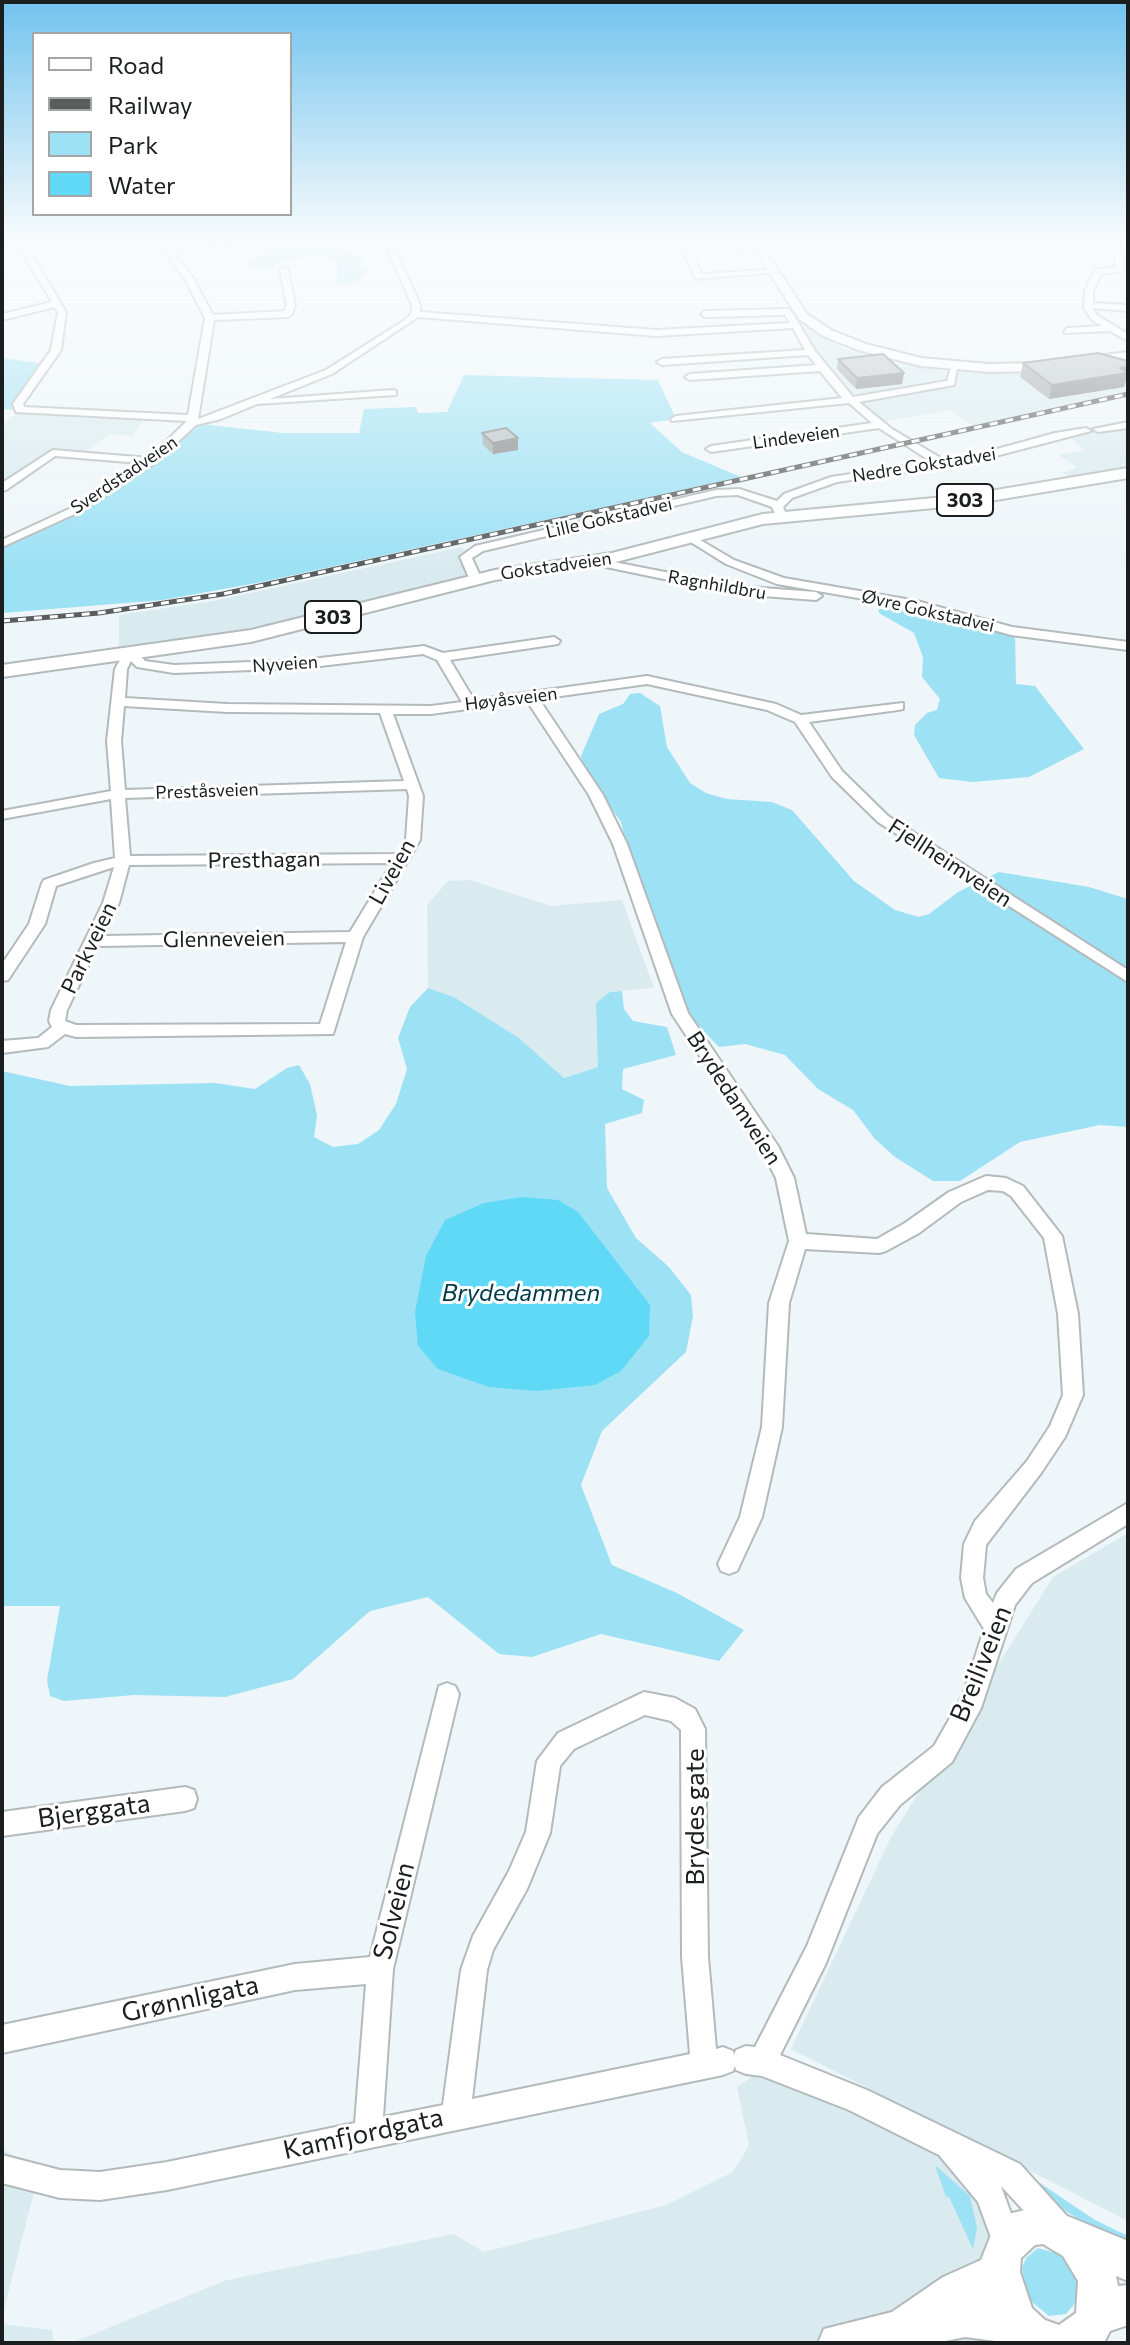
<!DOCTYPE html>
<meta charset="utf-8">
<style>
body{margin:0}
#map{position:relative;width:1130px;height:2345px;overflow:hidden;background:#eff6f9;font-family:Commissioner,sans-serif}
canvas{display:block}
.frame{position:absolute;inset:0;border:4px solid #1b1d1e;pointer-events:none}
.legend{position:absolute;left:32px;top:32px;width:260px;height:184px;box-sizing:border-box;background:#fff;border:2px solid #a4a5a5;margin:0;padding:10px 14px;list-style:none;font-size:24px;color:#1b1d1e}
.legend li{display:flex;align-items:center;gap:16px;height:40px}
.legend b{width:40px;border:2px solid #a4a5a5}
</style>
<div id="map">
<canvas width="1130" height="2345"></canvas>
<div class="frame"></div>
<ul class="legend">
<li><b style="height:10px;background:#fff"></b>Road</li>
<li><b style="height:10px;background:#595d5e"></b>Railway</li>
<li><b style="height:22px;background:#9de1f4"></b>Park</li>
<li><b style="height:22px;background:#60d9f7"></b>Water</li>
</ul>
</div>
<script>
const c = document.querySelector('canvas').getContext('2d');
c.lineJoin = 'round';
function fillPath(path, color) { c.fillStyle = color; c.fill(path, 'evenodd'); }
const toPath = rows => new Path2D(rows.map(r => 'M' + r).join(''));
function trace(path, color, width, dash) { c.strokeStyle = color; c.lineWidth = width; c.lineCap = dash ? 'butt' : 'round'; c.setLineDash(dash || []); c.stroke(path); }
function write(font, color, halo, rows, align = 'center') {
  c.font = font + ' Commissioner,sans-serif'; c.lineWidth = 6; c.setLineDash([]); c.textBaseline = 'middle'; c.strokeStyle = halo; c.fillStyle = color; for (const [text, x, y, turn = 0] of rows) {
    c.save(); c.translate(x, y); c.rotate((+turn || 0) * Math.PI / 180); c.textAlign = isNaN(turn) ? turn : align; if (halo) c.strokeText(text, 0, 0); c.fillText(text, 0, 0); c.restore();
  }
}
const built = toPath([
 [799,324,845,349,891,362,950,372,1019,374,1128,359,1128,391,974,426,950,410,879,422,844,393,796,325],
 [20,410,146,416,133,436,109,434,81,456,53,453,2,488,2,426],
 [1128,426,1128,469,1068,476,1062,473,1077,467,1058,455,1084,450,1069,436],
 [462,547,479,574,292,624,212,638,119,647,119,615,213,601],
 [470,880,551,906,622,900,654,988,610,992,598,1067,564,1078,519,1038,454,997,428,988,427,905,448,881],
 [1128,1533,1128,2221,791,2049,891,1837,1053,1577],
 [763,2069,926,2147,971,2179,990,2231,982,2254,1002,2333,1012,2343,71,2343,227,2280,454,2234,484,2252,666,2205,733,2172,749,2145,737,2087],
 [2,2149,40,2169,2,2317],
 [2,2324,52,2330,54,2343,2,2343]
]);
const green = toPath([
 [262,242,344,242,340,245,343,250,363,260,360,268,368,271,357,283,337,284,337,264,323,256,295,258,257,270,242,263,263,254],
 [2,358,46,364,20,410,2,409],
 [464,375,658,380,676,419,650,423,682,452,741,477,262,582,163,600,2,613,2,544,43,527,151,461,192,423,283,433,359,433,364,409,416,407,418,413,447,412],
 [887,598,1015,635,1016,684,1035,686,1084,749,1029,777,973,782,939,778,914,735,915,725,927,713,937,710,940,699,922,677,923,657,914,633,879,613,878,606],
 [640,693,660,706,667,747,690,783,706,793,727,799,772,802,792,810,854,881,895,910,919,917,929,914,958,892,999,872,1089,887,1128,899,1128,1127,1100,1125,1020,1142,960,1181,933,1181,895,1157,875,1139,853,1110,818,1089,785,1055,745,1044,719,1047,688,1015,630,859,621,822,584,769,581,756,599,714,623,704,630,694],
 [428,988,454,997,519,1038,564,1078,598,1067,596,1003,610,992,622,991,624,1009,633,1021,667,1027,676,1055,623,1069,622,1089,644,1100,642,1113,605,1124,607,1188,636,1238,669,1267,691,1295,693,1316,686,1352,602,1431,581,1485,612,1565,677,1593,744,1630,719,1661,601,1634,532,1657,499,1654,428,1597,370,1611,293,1679,225,1697,134,1695,64,1701,50,1696,47,1680,60,1606,2,1606,2,1071,70,1086,215,1083,255,1089,287,1068,299,1065,310,1084,317,1115,314,1137,333,1147,358,1144,379,1130,396,1104,407,1069,398,1038,410,1007],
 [935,2165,970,2196,977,2228,973,2249,949,2197,946,2197],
 [1028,2175,1095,2220,1128,2236,1128,2250,1048,2200],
 [1038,2248,1059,2254,1076,2275,1076,2302,1066,2314,1049,2316,1026,2297,1022,2268,1026,2258]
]);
const water = toPath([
 [522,1197,558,1200,578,1212,650,1305,649,1336,621,1371,595,1385,537,1391,489,1387,438,1369,418,1346,415,1312,426,1256,445,1220,484,1203]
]);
const street = toPath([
 [16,242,24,242,66,312,61,350,23,404,24,407,188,415,205,318,185,279,157,242,165,242,169,247,233,242,173,252,193,278,213,315,284,311,287,305,280,270,284,267,288,270,295,305,292,314,288,317,214,320,198,419,326,370,405,320,412,313,412,305,388,251,392,249,396,251,420,305,420,312,656,330,790,323,785,315,705,317,701,314,705,311,788,309,792,312,815,351,853,397,947,381,952,364,958,364,954,385,859,402,892,429,944,460,968,457,1055,433,1086,428,1091,431,969,463,837,482,792,498,783,507,786,514,780,517,776,516,772,507,738,495,716,496,483,551,472,558,482,580,476,584,470,580,460,557,475,546,716,490,739,489,777,501,784,494,831,477,932,462,879,428,711,452,706,449,711,446,872,423,849,403,672,421,671,419,676,416,842,398,820,371,690,380,685,377,690,374,816,365,808,355,662,365,657,362,662,359,805,350,793,328,656,336,418,317,332,374,270,399,393,390,396,391,396,395,257,404,221,419,196,425,155,463,79,512,2,547,2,540,71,508,140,463,55,456,6,490,2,491,2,483,53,450,149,458,187,421,16,412,13,404,51,350,58,312,54,307,2,320,2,314,52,302,16,242],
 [678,242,711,242,707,244,688,245,702,274,776,269,780,272,696,279,678,242],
 [732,242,740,242,747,251,740,253,732,242],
 [1109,242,1117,242,1123,254,1124,271,1101,274,1093,291,1093,303,1128,305,1128,311,1092,308,1098,316,1128,334,1128,341,1110,331,1064,333,1067,328,1102,326,1092,320,1084,308,1085,291,1095,269,1116,268,1115,254,1109,242],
 [1128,422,1128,428,1098,432,1093,429,1128,422],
 [690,534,734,560,784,578,917,601,1012,627,1128,642,1128,650,1011,635,916,608,777,584,726,564,686,539,686,535,690,534],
 [603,557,614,562,736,586,816,592,822,596,816,600,736,594,606,567,597,560,603,557],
 [554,637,560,641,558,644,450,660,474,700,647,676,776,704,801,715,903,703,903,709,898,710,809,722,842,771,888,816,1128,970,1128,982,878,822,832,777,795,722,767,710,647,684,539,699,603,795,627,844,688,1013,778,1146,794,1178,806,1234,877,1239,905,1223,949,1192,986,1176,1006,1178,1023,1186,1062,1236,1078,1314,1083,1395,1065,1437,1041,1473,986,1545,983,1578,986,1594,993,1603,997,1593,1016,1569,1128,1503,1128,1524,1032,1583,1015,1605,981,1708,952,1762,900,1805,877,1834,826,1963,780,2055,867,2090,1020,2164,1066,2215,1071,2225,1066,2235,1056,2240,1046,2235,1001,2186,1022,2244,1017,2254,1007,2259,997,2254,978,2202,939,2155,849,2110,762,2076,746,2074,736,2070,735,2066,733,2071,723,2075,167,2190,100,2200,60,2198,2,2183,2,2155,60,2170,100,2172,167,2162,355,2123,366,1984,295,1990,2,2053,2,2025,295,1964,370,1957,439,1686,447,1683,455,1686,459,1694,393,1969,383,2117,443,2105,461,1970,473,1936,509,1871,526,1832,537,1761,558,1733,644,1692,675,1698,695,1709,705,1729,708,1957,716,2049,723,2047,733,2051,734,2055,736,2050,746,2046,755,2047,807,1946,859,1817,882,1787,934,1746,963,1695,984,1629,965,1598,961,1578,964,1544,975,1521,1027,1461,1050,1426,1063,1395,1058,1314,1044,1238,1011,1196,1003,1191,988,1190,961,1202,919,1233,886,1251,879,1253,805,1249,789,1303,782,1427,762,1517,737,1571,729,1574,721,1571,718,1564,740,1517,762,1427,769,1303,789,1241,776,1178,761,1149,672,1014,613,844,589,795,527,701,431,714,393,714,423,796,420,840,363,937,333,1034,76,1037,65,1034,48,1047,2,1053,2,1041,38,1038,52,1027,49,1021,51,1010,103,903,114,867,56,886,45,924,8,980,2,981,2,964,29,924,42,883,44,880,94,863,115,858,111,799,2,819,2,811,111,791,107,741,115,669,126,649,134,649,145,661,174,665,303,660,424,646,443,653,554,637],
 [423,654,437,660,462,702,431,706,227,704,125,698,127,669,131,661,137,667,174,673,303,668,423,654],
 [124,706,227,712,380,713,404,781,125,790,121,741,124,706],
 [407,789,409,796,406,840,398,854,130,856,125,798,407,789],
 [392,863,350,932,103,936,119,903,129,865,392,863],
 [346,942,320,1024,76,1025,65,1021,67,1010,98,946,346,942],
 [645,1715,671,1721,681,1730,682,1957,690,2054,472,2099,487,1970,493,1950,527,1889,550,1833,560,1766,574,1749,645,1715],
 [185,1787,194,1790,197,1799,194,1808,185,1811,2,1836,2,1812,185,1787]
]);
const secondary = toPath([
 [750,242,760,242,807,314,831,330,866,344,921,358,989,364,1043,363,1128,352,1128,360,1043,371,989,372,921,366,858,350,823,336,799,319,750,242],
 [1043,2206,1128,2241,1128,2281,1116,2276,1118,2286,1128,2285,1128,2325,1110,2331,1104,2343,1011,2343,965,2337,936,2343,818,2343,824,2329,892,2312,943,2277,981,2260,993,2230,1012,2213,1043,2206],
 [1043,2244,1063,2256,1078,2281,1076,2313,1059,2325,1045,2320,1032,2308,1020,2272,1021,2258,1035,2245,1043,2244]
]);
const primary = toPath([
 [1128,468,1128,478,966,505,763,524,612,563,495,580,251,642,2,677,2,665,251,630,495,570,612,553,763,514,966,495,1128,468]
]);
const rail = toPath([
 [2,621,99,613,223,594,1128,394]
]);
const wall = toPath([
 [838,359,902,384,856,389,837,369],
 [1023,363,1126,380,1124,387,1049,399,1020,377],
 [482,433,518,438,518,450,493,454,483,445]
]);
const shadedWall = toPath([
 [1128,366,1128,379,1126,380,1124,387,1049,399,1052,385],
 [904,373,902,384,856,389,857,378],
 [518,438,518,450,493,454,493,443]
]);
const building = toPath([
 [1098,353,1128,361,1128,366,1120,368,1127,373,1052,385,1023,363,1098,353],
 [883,354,904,373,857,378,838,359,883,354],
 [506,428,518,438,493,443,482,433,506,428]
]);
const farStreetnames = [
 ["Lindeveien",796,437,-8],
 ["Nedre Gokstadvei",924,465,-9],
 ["Sverdstadveien",124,475,-34],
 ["Lille Gokstadvei",609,518,-13],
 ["Gokstadveien",556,566,-8],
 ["Ragnhildbru",717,585,10],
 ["Øvre Gokstadvei",928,611,13],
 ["Nyveien",285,664,-4],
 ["Høyåsveien",511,699,-7],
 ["Preståsveien",207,791,-2]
];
const shields = [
 [965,500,56],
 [333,617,56]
];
const shieldNames = [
 ["303",965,500],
 ["303",333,617]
];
const streetNames = [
 ["Presthagan",264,860,-1],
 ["Fjellheimveien",950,863,33],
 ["Liveien",392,872,-61],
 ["Glenneveien",224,939,-1],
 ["Parkveien",89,948,-64],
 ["Brydedamveien",734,1098,57]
];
const waterNames = [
 ["Brydedammen",521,1293]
];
const nearStreetnames = [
 ["Breiliveien",981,1664,-68],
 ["Bjerggata",94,1811,-8],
 ["Brydes gate",695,1817,-90],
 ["Solveien",394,1911,-76],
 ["Grønnligata",190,1999,-12],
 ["Kamfjordgata",363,2134,-12]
];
fillPath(built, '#daebef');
fillPath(green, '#9de1f4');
fillPath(water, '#60d9f7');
trace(street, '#b3babc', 4);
trace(secondary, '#b3babc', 4);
trace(primary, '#b3babc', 4);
fillPath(street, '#fff');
fillPath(secondary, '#fff');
fillPath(primary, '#fff');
trace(rail, '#595d5e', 5);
trace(rail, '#fff', 3, [8]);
fillPath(wall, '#a1a7a9');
fillPath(shadedWall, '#838889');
fillPath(building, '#bbc2c4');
trace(building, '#838889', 2);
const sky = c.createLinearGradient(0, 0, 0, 570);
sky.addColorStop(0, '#71c3ee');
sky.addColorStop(0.42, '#f8fbfc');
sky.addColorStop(1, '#f8fbfc00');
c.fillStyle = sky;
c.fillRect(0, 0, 1130, 570);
write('18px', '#1b1d1e', '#fff', farStreetnames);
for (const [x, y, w] of shields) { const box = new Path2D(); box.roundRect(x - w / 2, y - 16, w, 32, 6); c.fillStyle = '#fff'; c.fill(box); trace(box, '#1b1d1e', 2); }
write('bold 20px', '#1b1d1e', null, shieldNames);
write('22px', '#1b1d1e', '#fff', streetNames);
write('italic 24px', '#003a47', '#fff', waterNames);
write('26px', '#1b1d1e', '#fff', nearStreetnames);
</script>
